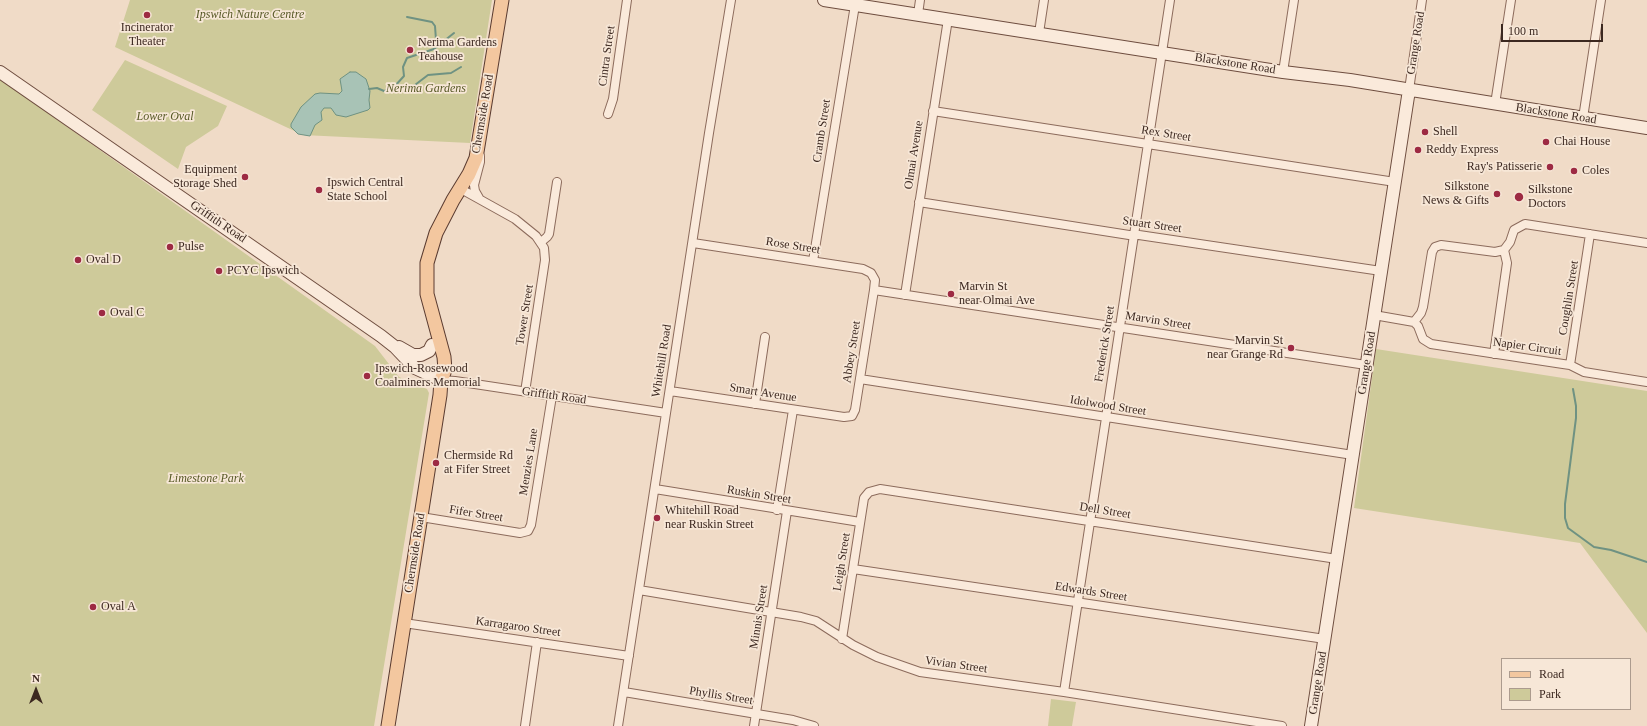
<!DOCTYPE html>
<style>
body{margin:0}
#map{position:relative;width:1647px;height:726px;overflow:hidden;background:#f0dbc7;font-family:Georgia,serif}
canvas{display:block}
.legend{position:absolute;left:1501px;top:658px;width:130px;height:52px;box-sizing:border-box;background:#f7e7d7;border:1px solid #ac9b8e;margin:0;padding:5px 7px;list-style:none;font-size:12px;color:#3c2820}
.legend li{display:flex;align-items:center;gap:8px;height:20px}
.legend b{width:20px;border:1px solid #ac9b8e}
.north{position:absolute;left:16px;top:670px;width:40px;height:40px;-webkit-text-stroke:3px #f7e7d7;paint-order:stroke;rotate:0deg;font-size:11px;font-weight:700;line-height:16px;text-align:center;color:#3c2820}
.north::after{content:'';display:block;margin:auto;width:14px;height:18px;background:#3c2820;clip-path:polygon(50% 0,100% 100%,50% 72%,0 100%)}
.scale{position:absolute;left:1501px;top:24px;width:102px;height:18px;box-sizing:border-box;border:2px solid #3c2820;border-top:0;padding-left:5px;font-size:12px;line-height:14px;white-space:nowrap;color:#3c2820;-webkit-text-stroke:3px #f7e7d7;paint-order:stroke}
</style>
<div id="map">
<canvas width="1647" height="726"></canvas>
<ul class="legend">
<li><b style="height:5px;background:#f3c79f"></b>Road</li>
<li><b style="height:11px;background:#ceca9a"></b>Park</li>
</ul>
<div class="north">N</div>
<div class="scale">100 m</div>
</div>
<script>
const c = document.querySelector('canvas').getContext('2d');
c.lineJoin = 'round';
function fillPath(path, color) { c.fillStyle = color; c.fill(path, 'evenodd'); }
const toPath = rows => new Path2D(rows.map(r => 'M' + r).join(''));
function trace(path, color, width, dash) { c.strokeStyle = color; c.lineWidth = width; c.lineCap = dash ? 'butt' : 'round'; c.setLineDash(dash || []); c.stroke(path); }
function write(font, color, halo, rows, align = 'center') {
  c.font = font + ' Georgia,serif'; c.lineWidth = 3.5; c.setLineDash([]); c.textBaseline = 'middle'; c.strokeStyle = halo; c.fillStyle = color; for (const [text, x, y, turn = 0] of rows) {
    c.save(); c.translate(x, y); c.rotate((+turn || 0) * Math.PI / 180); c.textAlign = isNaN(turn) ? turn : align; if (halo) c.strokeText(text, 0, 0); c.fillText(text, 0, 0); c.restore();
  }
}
const green = toPath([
 [130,0,492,0,470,143,303,135,115,47],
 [125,60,227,106,218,126,186,147,178,169,92,110],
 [0,79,375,346,399,377,427,389,429,393,374,726,0,726],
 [1376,349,1647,391,1647,633,1580,543,1354,508],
 [1051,699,1076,702,1072,726,1048,726]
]);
const water = toPath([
 [350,72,356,72,366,79,370,91,369,100,370,108,368,110,346,117,336,115,331,108,324,108,321,112,322,120,315,125,310,136,298,134,291,127,291,124,301,107,315,94,320,93,339,94,342,91,340,79,350,72]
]);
const stream = toPath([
 [407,17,432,22,435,26,436,40,439,46],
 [394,87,404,76,403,67,407,58,434,49,454,33],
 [369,89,377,88,384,91,400,87,411,88,428,75,451,73,461,67],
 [1573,389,1576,406,1576,418,1565,504,1565,518,1568,528,1594,547,1611,550,1647,562]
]);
const street = toPath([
 [918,14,920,0],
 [1039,33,1044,0],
 [1283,72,1294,0],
 [1409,90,1422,0],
 [1495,104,1511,0],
 [933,111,1395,182],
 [608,114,613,99,627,0],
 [1583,118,1601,0],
 [461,189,515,219,536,236,544,248,545,260,525,392],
 [479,198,475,191,474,185,480,162,480,156],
 [919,202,1129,235,1139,235,1381,271],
 [541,242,547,237,549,234,557,182],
 [813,261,855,5],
 [874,290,1366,365],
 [905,295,948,19],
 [1374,315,1414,322,1418,326,1423,339,1431,344,1563,364,1570,365,1584,372,1647,382],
 [1414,322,1421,313,1423,307,1432,252,1435,247,1441,245,1495,252,1504,250,1510,242,1514,230,1525,224,1647,243],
 [1494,354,1507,263,1504,250],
 [1570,365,1590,234],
 [860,379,1353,455],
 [441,380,455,381,666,413],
 [670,391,844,417,852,416,855,410,874,290,875,280,871,273,863,269,693,243],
 [755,404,765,337],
 [655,489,860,522],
 [777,510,793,410],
 [421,517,520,533,528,531,531,525,552,396],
 [853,569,1325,639],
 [639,590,801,617,816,621,853,645,877,657,920,672,1064,692,1282,726],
 [404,623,629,656],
 [842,639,864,498,869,492,880,489,1337,559],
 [624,692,793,720,814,726],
 [1064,692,1170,0],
 [525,726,537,642],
 [618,726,709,133,731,0],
 [754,726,787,511]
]);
const secondary = toPath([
 [824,0,1283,72,1350,80,1647,128],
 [0,72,381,336,395,347,415,368,441,380],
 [399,347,413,355,421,355,429,351,432,345],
 [1311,726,1409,90]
]);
const primary = toPath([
 [388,726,440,395,441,380,445,370,444,357,427,294,427,263,436,233,453,200,469,174,476,158,502,0]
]);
const markers = [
 [147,15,4,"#9d2a43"],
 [410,50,4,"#9d2a43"],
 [1425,132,4,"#9d2a43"],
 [1546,142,4,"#9d2a43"],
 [1418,150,4,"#9d2a43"],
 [1550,167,4,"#9d2a43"],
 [1574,171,4,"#9d2a43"],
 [245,177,4,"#9d2a43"],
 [319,190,4,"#9d2a43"],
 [1497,194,4,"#9d2a43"],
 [1519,197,5,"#9d2a43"],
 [170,247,4,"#9d2a43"],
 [78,260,4,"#9d2a43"],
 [219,271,4,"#9d2a43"],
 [951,294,4,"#9d2a43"],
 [102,313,4,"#9d2a43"],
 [1291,348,4,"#9d2a43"],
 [367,376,4,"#9d2a43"],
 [436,463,4,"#9d2a43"],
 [657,518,4,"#9d2a43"],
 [93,607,4,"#9d2a43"]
];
const parkNames = [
 ["Ipswich Nature Centre",250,15],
 ["Nerima Gardens",426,89],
 ["Lower Oval",165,117],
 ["Limestone Park",206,479]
];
const poiNames = [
 ["Incinerator",147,28,"center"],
 ["Theater",147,42,"center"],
 ["Nerima Gardens",418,43],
 ["Teahouse",418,57],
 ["Shell",1433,132],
 ["Chai House",1554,142],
 ["Reddy Express",1426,150],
 ["Ray's Patisserie",1542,167,"right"],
 ["Equipment",237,170,"right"],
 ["Storage Shed",237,184,"right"],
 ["Coles",1582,171],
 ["Ipswich Central",327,183],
 ["State School",327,197],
 ["Silkstone",1489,187,"right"],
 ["News & Gifts",1489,201,"right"],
 ["Silkstone",1528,190],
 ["Doctors",1528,204],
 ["Pulse",178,247],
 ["Oval D",86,260],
 ["PCYC Ipswich",227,271],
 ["Marvin St",959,287],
 ["near Olmai Ave",959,301],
 ["Oval C",110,313],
 ["Marvin St",1283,341,"right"],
 ["near Grange Rd",1283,355,"right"],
 ["Ipswich-Rosewood",375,369],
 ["Coalminers Memorial",375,383],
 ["Chermside Rd",444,456],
 ["at Fifer Street",444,470],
 ["Whitehill Road",665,511],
 ["near Ruskin Street",665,525],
 ["Oval A",101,607]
];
const streetNames = [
 ["Grange Road",1416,43,-81],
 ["Cintra Street",607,56,-82],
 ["Blackstone Road",1235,64,9],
 ["Chermside Road",483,114,-80],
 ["Blackstone Road",1556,114,9],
 ["Cramb Street",822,131,-81],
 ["Rex Street",1166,134,9],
 ["Olmai Avenue",914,155,-81],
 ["Griffith Road",218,222,34],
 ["Stuart Street",1152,225,8],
 ["Rose Street",793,246,9],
 ["Coughlin Street",1569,298,-81],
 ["Tower Street",525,315,-81],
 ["Marvin Street",1158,321,9],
 ["Frederick Street",1105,344,-81],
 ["Napier Circuit",1527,347,8],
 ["Abbey Street",852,352,-81],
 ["Whitehill Road",662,361,-81],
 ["Grange Road",1367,363,-81],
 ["Smart Avenue",763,393,9],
 ["Griffith Road",554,396,8],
 ["Idolwood Street",1108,406,9],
 ["Menzies Lane",529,462,-81],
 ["Ruskin Street",759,495,9],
 ["Dell Street",1105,511,9],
 ["Fifer Street",476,514,9],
 ["Chermside Road",415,553,-81],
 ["Leigh Street",842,562,-81],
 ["Edwards Street",1091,592,9],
 ["Minnis Street",759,617,-81],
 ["Karragaroo Street",518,627,8],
 ["Vivian Street",956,665,8],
 ["Grange Road",1318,683,-81],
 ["Phyllis Street",721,696,9]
];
fillPath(green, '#ceca9a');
fillPath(water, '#a8c3b6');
trace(water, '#6f9282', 1);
trace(stream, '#6f9282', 2);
trace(street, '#8c6b5c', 10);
trace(secondary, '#6e4d3f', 14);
trace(primary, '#5a3b30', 15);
trace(street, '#faeadb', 8);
trace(secondary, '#faeadb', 12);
trace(primary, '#f3c79f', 13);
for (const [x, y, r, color] of markers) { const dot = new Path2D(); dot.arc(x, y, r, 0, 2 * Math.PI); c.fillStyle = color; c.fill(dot); trace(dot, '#f7e7d7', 1.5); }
write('italic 12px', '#575926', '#f7e7d7', parkNames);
write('12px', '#3c2820', '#f7e7d7', poiNames, 'left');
write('12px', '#3c2820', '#f7e7d7', streetNames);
</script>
